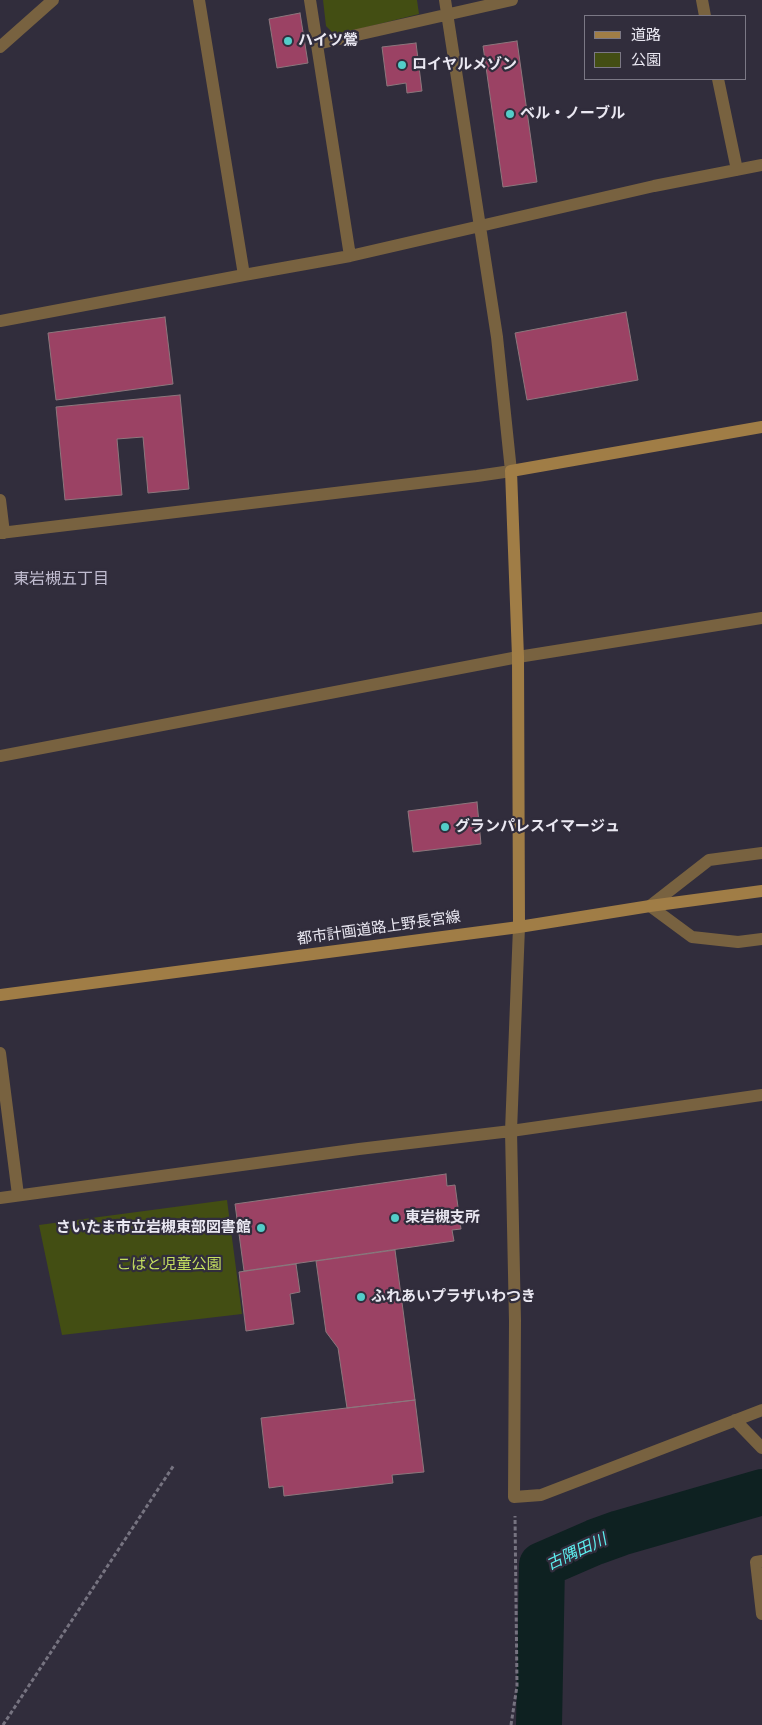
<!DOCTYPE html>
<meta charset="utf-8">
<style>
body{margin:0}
#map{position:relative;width:762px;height:1725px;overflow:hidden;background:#312d3c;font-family:Jost,"Noto Sans JP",sans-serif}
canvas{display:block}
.legend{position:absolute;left:584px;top:15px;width:162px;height:65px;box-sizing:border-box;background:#312d3c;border:1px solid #7b7885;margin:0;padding:6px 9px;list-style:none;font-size:15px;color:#eae8f2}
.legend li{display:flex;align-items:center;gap:10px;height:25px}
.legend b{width:25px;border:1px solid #7b7885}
</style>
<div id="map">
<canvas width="762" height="1725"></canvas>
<ul class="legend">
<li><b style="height:6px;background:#a07d46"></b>道路</li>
<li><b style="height:14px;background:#434e13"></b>公園</li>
</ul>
</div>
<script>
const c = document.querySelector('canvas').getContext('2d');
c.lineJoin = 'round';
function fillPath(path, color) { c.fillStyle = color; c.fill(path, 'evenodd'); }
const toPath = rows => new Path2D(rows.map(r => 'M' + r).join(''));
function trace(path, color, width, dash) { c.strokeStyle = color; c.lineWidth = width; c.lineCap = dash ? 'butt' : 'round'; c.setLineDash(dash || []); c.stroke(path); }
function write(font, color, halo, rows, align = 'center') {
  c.font = font + ' Jost,"Noto Sans JP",sans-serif'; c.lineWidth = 4.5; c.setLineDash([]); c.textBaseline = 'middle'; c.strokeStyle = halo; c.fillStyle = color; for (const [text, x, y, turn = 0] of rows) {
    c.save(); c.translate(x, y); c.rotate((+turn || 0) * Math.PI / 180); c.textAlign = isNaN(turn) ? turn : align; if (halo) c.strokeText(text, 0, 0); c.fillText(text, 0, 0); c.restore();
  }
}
const green = toPath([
 [323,0,417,0,419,14,335,35,326,26],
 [227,1200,242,1314,62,1335,39,1225]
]);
const river = toPath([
 [539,1725,542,1565,595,1542,620,1533,762,1492]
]);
const building = toPath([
 [300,13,308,63,277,68,269,19,300,13],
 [517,41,537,182,503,187,483,46,517,41],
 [416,43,422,91,407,93,406,83,387,86,382,47,416,43],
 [626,312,638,380,527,400,515,333,626,312],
 [165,317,173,384,56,400,48,333,165,317],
 [180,395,189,489,148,493,143,437,117,439,122,495,65,500,56,407,180,395],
 [477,802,481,844,413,852,408,811,477,802],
 [446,1174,447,1186,455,1185,461,1229,452,1230,454,1241,244,1271,235,1204,446,1174],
 [395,1250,415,1400,347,1408,338,1348,326,1332,316,1261,395,1250],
 [296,1264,300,1292,290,1294,294,1324,246,1331,239,1272,296,1264],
 [415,1400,424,1472,392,1475,393,1483,284,1496,283,1486,269,1488,261,1418,415,1400]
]);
const path = toPath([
 [3,1725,174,1465],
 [511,1725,517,1686,515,1516]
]);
const street = toPath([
 [199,0,244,275],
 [310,0,350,256],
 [702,0,705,16],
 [317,44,512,0],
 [0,47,53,0],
 [718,79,737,170],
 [0,321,244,275,350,256,654,186,762,165],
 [0,500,4,533],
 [0,533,477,476,511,471,497,337,445,0],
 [0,756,518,657,762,618],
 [762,853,709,860,650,906,692,937,738,942,762,939],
 [519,927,511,1131,515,1321,514,1497,541,1495,762,1410],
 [0,1053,18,1195],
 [0,1198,359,1149,511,1131,762,1095],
 [735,1420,762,1448],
 [762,1561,756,1562,762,1614]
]);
const secondary = toPath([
 [519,927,518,657,511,471,762,427],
 [0,995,519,927,650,906,762,891]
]);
const markers = [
 [288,41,5,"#53cdc9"],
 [402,65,5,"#53cdc9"],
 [510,114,5,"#53cdc9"],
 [445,827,5,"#53cdc9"],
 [395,1218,5,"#53cdc9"],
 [261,1228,5,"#53cdc9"],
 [361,1297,5,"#53cdc9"]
];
const poiNames = [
 ["ハイツ鶯",298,41],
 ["ロイヤルメゾン",412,65],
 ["ベル・ノーブル",520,114],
 ["グランパレスイマージュ",455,827],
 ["東岩槻支所",405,1218],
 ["さいたま市立岩槻東部図書館",251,1228,"right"],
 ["ふれあいプラザいわつき",371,1297]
];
const streetNames = [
 ["都市計画道路上野長宮線",379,929,-8]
];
const parkNames = [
 ["こばと児童公園",169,1265]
];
const neighbourhoodNames = [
 ["東岩槻五丁目",61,580]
];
const waterNames = [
 ["古隅田川",577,1553,-25]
];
fillPath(green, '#434e13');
trace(river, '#0e2121', 46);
fillPath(building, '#9b4264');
trace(building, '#8c777d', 1);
trace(path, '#767380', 3, [4, 2.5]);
trace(street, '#786240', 12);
trace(secondary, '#a07d46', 12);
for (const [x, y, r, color] of markers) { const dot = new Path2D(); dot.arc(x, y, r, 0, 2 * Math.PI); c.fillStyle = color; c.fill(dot); trace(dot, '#312d3c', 2); }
write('bold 15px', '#eae8f2', '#312d3c', poiNames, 'left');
write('15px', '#eae8f2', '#312d3c', streetNames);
write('15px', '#c5df60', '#312d3c', parkNames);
write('16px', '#c0bcd0', '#312d3c', neighbourhoodNames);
write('italic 16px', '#5deff0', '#312d3c', waterNames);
</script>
